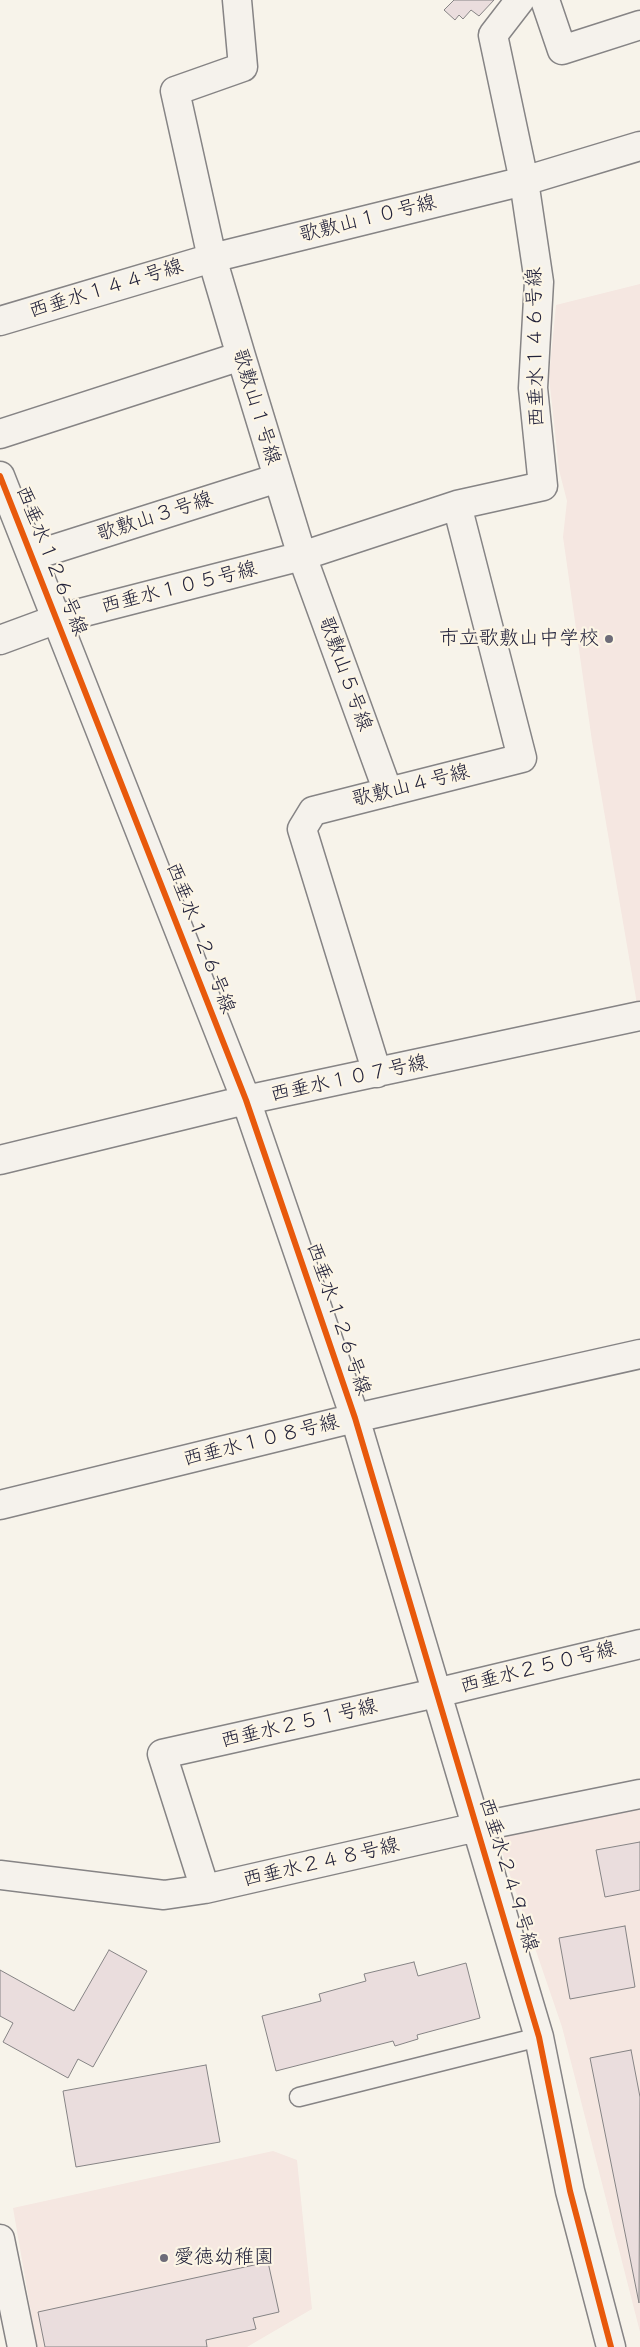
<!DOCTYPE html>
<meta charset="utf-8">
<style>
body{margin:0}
canvas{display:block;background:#f7f3ea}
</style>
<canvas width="640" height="2347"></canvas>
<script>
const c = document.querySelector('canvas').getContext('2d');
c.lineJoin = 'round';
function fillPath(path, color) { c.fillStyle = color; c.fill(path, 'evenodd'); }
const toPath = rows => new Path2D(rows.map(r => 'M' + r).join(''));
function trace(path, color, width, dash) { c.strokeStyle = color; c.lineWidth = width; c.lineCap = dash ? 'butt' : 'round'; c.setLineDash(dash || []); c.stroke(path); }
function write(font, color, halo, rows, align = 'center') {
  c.font = font + ' Caveat,"Klee One",sans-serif'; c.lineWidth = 4.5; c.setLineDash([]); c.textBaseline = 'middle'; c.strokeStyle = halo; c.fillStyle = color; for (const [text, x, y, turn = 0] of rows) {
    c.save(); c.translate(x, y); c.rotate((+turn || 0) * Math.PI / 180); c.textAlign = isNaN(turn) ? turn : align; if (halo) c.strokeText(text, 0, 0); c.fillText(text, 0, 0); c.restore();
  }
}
const built = toPath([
 [640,284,640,1003,637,1004,592,741,563,537,567,501,559,470,549,377,556,305],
 [640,1808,640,2332,562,2027,497,1837],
 [273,2151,297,2160,312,2309,247,2347,37,2347,13,2208]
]);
const building = toPath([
 [454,0,494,0,479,16,471,10,463,19,459,15,455,20,444,10,454,0],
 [640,1842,640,1890,605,1897,596,1850,640,1842],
 [625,1926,635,1987,570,1999,559,1938,625,1926],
 [109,1950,147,1971,93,2067,78,2059,68,2078,3,2042,13,2023,0,2016,0,1970,74,2011,109,1950],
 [414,1962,418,1976,466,1963,480,2018,417,2035,418,2039,395,2046,393,2041,276,2071,262,2016,321,2001,319,1994,366,1981,364,1974,414,1962],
 [631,2050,640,2097,639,2303,590,2058,631,2050],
 [206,2065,220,2142,76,2167,63,2091,206,2065],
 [268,2262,279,2312,253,2318,256,2329,206,2340,207,2347,45,2347,38,2312,268,2262]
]);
const service = toPath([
 [299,2097,539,2037]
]);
const minor = toPath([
 [237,0,243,67,175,91,212,258,241,356,302,556,388,792],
 [545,0,562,50,640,25],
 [0,321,212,258,524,181,640,146],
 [0,434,241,356],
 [0,476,246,1100,355,1418,539,2037,570,2191,611,2347],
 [32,556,278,478],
 [0,640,57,619,302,556,457,505,543,486,533,388,539,282,524,181,493,35,520,0],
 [377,1073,302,829,313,811,522,758,457,505],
 [0,1160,246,1100,640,1016],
 [0,1505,355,1418,640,1354],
 [0,1875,164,1895,205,1889,477,1827,640,1794],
 [205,1889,162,1754,436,1693,640,1644],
 [0,2239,22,2347]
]);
const cycleway = toPath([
 [0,476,246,1100,355,1418,539,2037,570,2191,611,2347]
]);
const markers = [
 [609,639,5,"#6d6b78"],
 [164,2258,5,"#6d6b78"]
];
const streetNames = [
 ["歌敷山１０号線",368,219,-14],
 ["西垂水１４４号線",106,289,-17],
 ["西垂水１４６号線",536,347,-91],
 ["歌敷山１号線",256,407,73],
 ["歌敷山３号線",155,517,-18],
 ["西垂水１２６号線",51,561,68],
 ["西垂水１０５号線",179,588,-14],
 ["歌敷山５号線",345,674,70],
 ["歌敷山４号線",411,786,-14],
 ["西垂水１２６号線",200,938,69],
 ["西垂水１０７号線",349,1079,-12],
 ["西垂水１２６号線",338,1319,71],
 ["西垂水１０８号線",261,1441,-14],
 ["西垂水２５０号線",538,1668,-14],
 ["西垂水２５１号線",299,1724,-13],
 ["西垂水２４８号線",321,1863,-13],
 ["西垂水２４９号線",508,1875,73]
];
const poiNames = [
 ["市立歌敷山中学校",599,639],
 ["愛徳幼稚園",174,2258,"left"]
];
fillPath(built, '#f5e7e1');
fillPath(building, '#eadddd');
trace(building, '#868485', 1);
trace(service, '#868485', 21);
trace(minor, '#868485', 31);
trace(service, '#f5f2ec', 18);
trace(minor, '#f5f2ec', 28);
trace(cycleway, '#e8590c', 6);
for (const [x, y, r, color] of markers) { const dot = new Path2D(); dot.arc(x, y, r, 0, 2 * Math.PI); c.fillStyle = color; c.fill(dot); trace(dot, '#fcf5e5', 2); }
write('20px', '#22223b', '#fcf5e5', streetNames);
write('20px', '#22223b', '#fcf5e5', poiNames, 'right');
</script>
